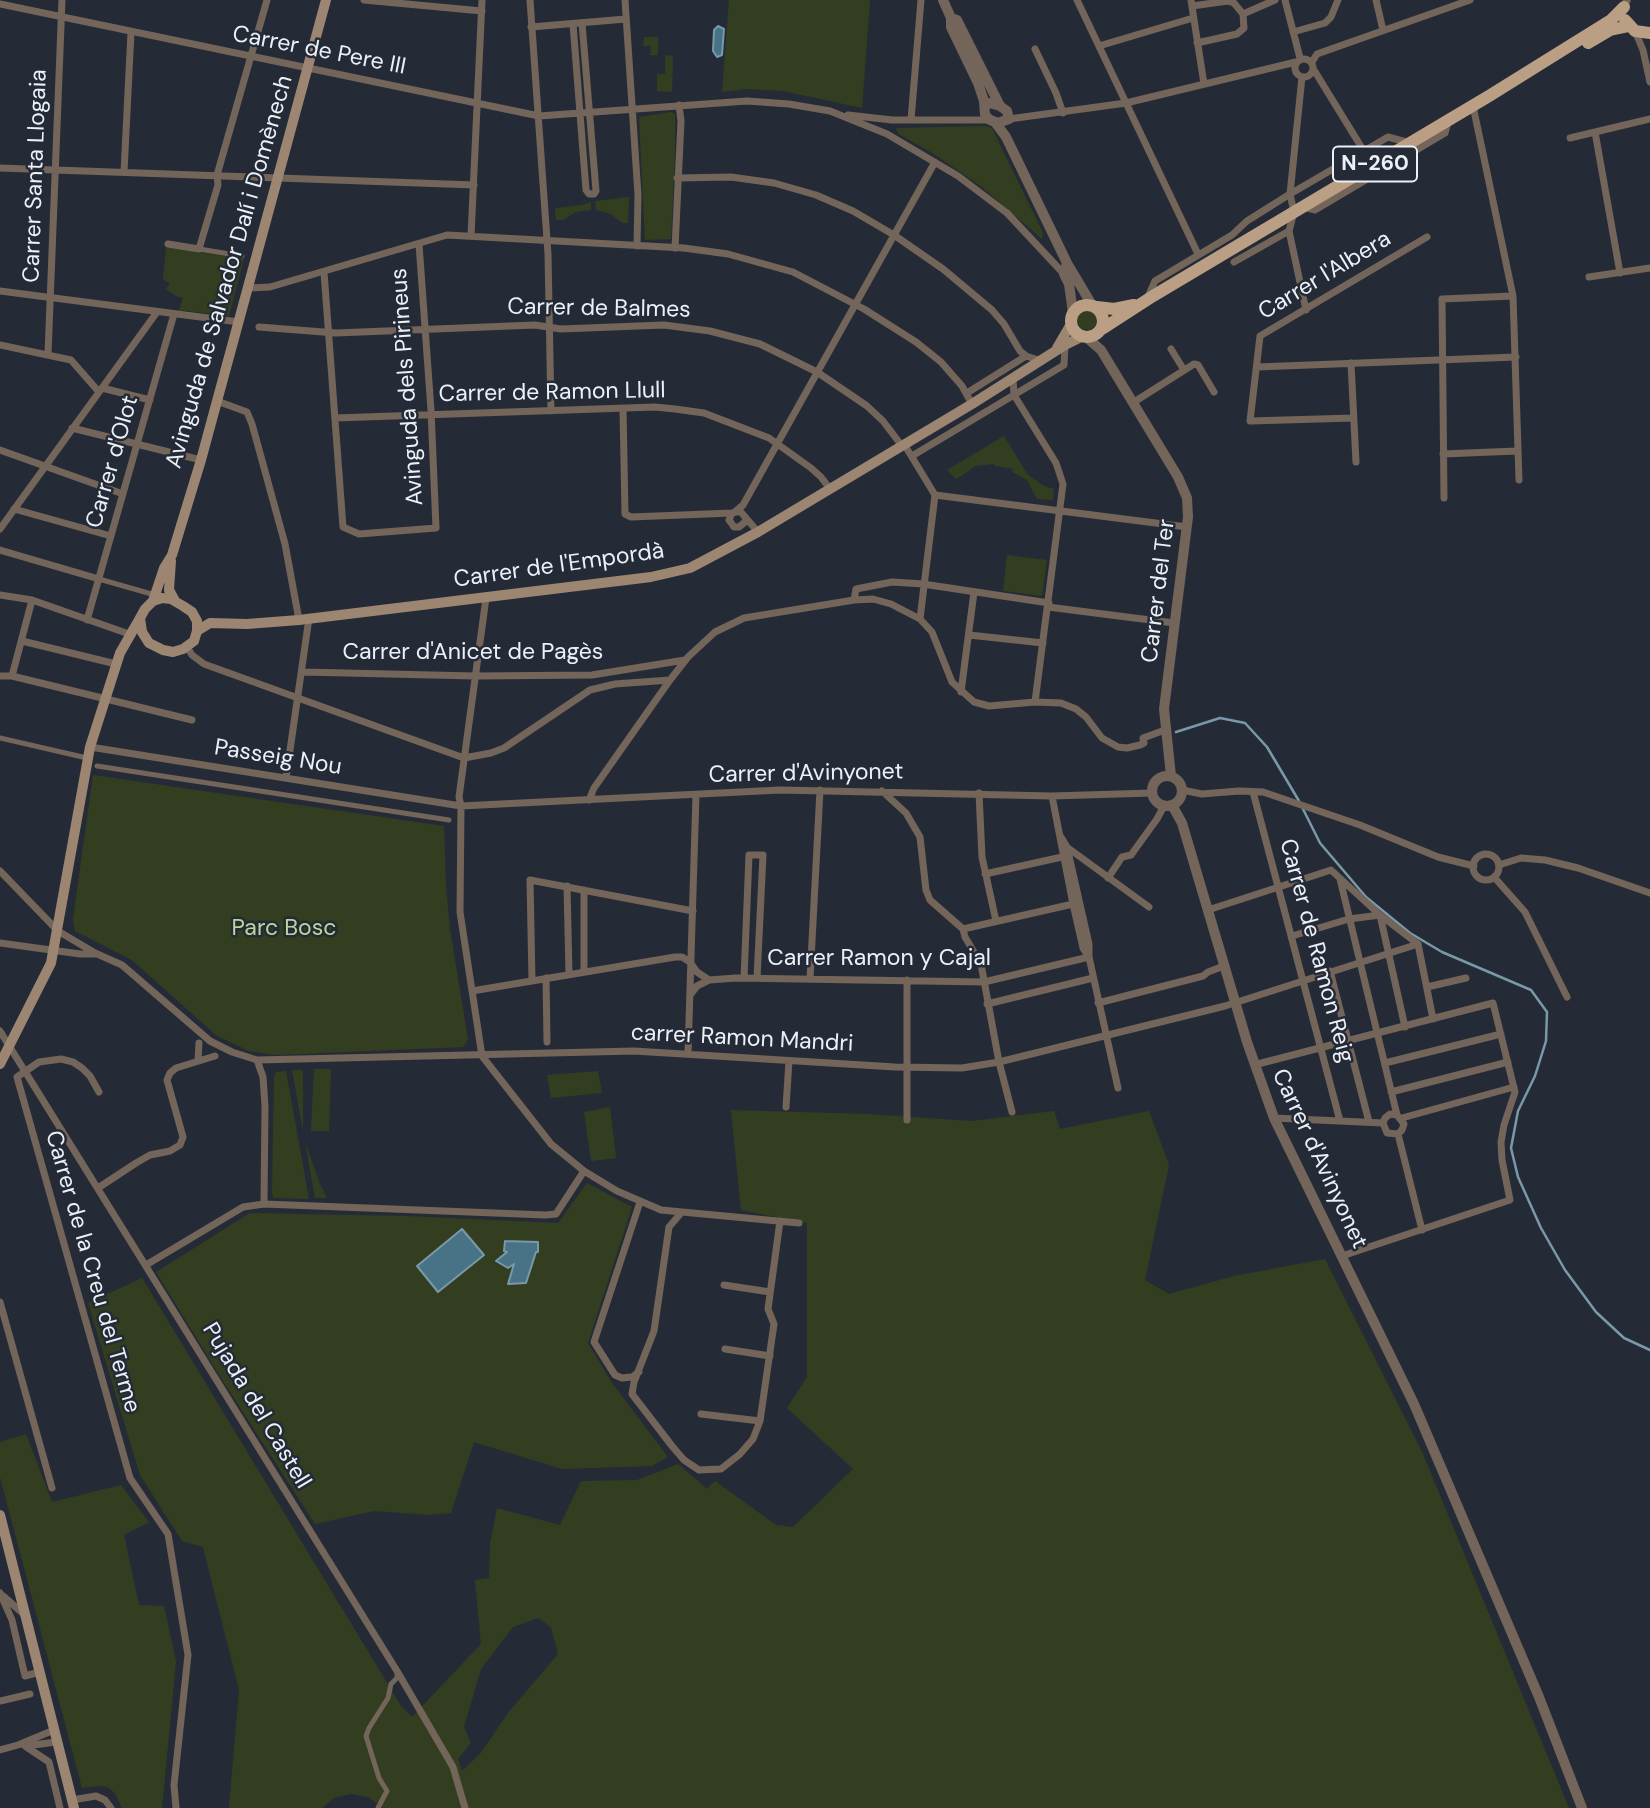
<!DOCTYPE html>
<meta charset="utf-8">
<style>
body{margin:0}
canvas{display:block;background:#242b36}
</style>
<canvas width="1650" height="1808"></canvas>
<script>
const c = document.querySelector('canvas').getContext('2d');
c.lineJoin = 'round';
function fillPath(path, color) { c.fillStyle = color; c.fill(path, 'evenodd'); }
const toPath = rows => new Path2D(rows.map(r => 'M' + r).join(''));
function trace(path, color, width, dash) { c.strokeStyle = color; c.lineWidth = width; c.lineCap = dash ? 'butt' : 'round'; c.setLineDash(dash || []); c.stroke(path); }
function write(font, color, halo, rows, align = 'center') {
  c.font = font + ' "DM Sans",sans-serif'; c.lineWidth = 5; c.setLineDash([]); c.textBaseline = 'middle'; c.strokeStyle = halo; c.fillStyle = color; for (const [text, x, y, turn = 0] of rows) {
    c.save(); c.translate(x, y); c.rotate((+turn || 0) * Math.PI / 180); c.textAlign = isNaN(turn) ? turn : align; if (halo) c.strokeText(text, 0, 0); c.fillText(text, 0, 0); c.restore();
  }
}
const green = toPath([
 [729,0,870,0,862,108,783,91,747,89,722,92],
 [644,37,658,37,658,55,650,55,651,46,643,46],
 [665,55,673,56,672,92,657,91,657,74,665,74],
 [671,112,675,114,675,157,671,239,645,240,639,117],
 [984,126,992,128,1043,233,1042,239,982,187,934,154,899,134,896,129,897,128],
 [629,197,628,223,622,223,611,214,596,210,595,201],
 [591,202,591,210,576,212,563,220,556,220,555,208,582,205],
 [166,247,244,259,229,316,179,310,183,298,176,296,166,289,170,283,163,280],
 '1077 320a10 10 0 1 1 20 0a10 10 0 1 1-20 0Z',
 [1004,436,1028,475,1044,486,1054,489,1053,500,1037,499,1027,480,1012,472,1013,469,995,466,994,464,976,466,956,479,947,470],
 [1007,555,1047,560,1042,596,1003,591],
 [93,775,444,826,446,887,450,929,468,1039,463,1047,277,1055,249,1051,217,1036,132,960,75,931,73,919],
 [314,1069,331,1069,329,1131,311,1131],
 [292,1070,303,1070,303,1131],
 [286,1071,309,1199,274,1198,272,1194,274,1076,276,1072],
 [598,1071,602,1093,551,1098,547,1075],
 [610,1107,616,1158,591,1161,584,1112],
 [731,1110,866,1114,972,1121,1054,1111,1060,1129,1149,1111,1169,1165,1145,1280,1169,1294,1234,1276,1325,1259,1423,1454,1569,1808,383,1808,368,1797,350,1794,334,1798,322,1808,229,1808,239,1690,203,1547,182,1541,140,1475,88,1303,142,1278,401,1706,412,1717,481,1644,475,1580,489,1578,490,1544,497,1508,560,1525,581,1481,637,1480,678,1464,707,1489,715,1481,776,1525,793,1527,853,1469,787,1408,807,1377,807,1223,741,1210],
 [538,1618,551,1627,558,1654,508,1713,480,1754,462,1771,458,1759,471,1743,464,1727,481,1669,513,1627],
 [305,1142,320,1184,327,1198,315,1198],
 [587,1183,632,1207,588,1343,612,1383,668,1457,652,1466,562,1469,474,1442,451,1513,430,1515,374,1511,315,1524,221,1378,156,1272,250,1213,406,1216,558,1223],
 [26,1434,52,1502,121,1485,149,1522,124,1535,139,1605,164,1606,176,1661,162,1808,122,1808,115,1793,107,1787,98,1786,82,1788,0,1477,0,1442]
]);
const water = toPath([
 [718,26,724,29,722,55,717,57,713,51,714,30,718,26],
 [462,1229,484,1255,438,1292,417,1266,462,1229],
 [505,1241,538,1242,538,1252,536,1252,526,1283,508,1284,514,1264,508,1268,496,1261,507,1252,504,1251,505,1241]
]);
const stream = toPath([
 [1176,732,1220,718,1245,723,1267,747,1299,801],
 [1302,807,1320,843,1366,897,1410,933,1442,952,1531,990,1547,1012,1546,1041,1535,1076,1518,1111,1511,1148,1518,1177,1541,1228,1565,1270,1596,1312,1624,1338,1650,1350]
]);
const pedestrian = toPath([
 [199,249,242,256],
 [99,579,155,595],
 [0,738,87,758],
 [97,766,449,820],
 [378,1808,387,1791,379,1778,366,1736,369,1728,388,1698,391,1684,397,1678,397,1671]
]);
const minor = toPath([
 [364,0,482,11],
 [530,0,548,254,551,411],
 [625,0,638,195,637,246],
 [1077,0,1198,254],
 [1191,0,1204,84],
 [1285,0,1300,58],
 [1376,0,1383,30],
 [1626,0,1627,1],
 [0,4,539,116,747,101,789,104,830,111,887,134,958,176,1007,213,1064,274],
 [1192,6,1228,1,1234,3,1243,14],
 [573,24,586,190,589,194,594,194,596,191,582,23],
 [531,27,626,19],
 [1635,31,1643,50,1650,82],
 [1293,32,1325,23,1331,17,1338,0],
 [1197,43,1237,34,1244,28,1243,14,1275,0],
 [1099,46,1193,18],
 [1035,49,1056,93,1063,113],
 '1295 68a9 9 0 1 1 18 0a9 9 0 1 1-18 0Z',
 [1312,62,1317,54,1470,0],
 [1314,70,1373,166],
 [1302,77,1290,194,1294,212,1289,231,1306,310],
 [1473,106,1513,296,1519,480],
 [848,115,892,120,990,120],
 [1009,119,1126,103,1296,62],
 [911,120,921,0],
 [1595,132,1620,273],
 [1570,138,1650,119],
 [0,168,474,185],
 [124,172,131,32],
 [677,178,731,177,774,183,816,195,853,211,894,235,943,269,992,310,1004,324,1020,351,1026,356,1042,361],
 [1304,207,1315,210,1445,133,1448,122],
 [471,236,482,0],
 [168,244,199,249,218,185,217,175,267,0],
 [675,248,681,121,679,105],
 [1234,262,1289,231],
 [324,272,343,527,359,534,436,528,431,410,419,244],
 [1589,277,1650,268],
 [249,288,270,287,447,235,684,248,728,254,793,272,864,309,916,342,941,362,962,386,972,404],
 [0,291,239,322],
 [1147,299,1155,281,1232,235,1247,221,1290,194,1388,137,1410,143],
 [259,327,336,333,535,325,561,329,664,325,710,331,760,344,817,372,867,406,883,421,902,446],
 [0,345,71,360,99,392],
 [1171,349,1184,370],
 [48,354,62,0],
 [1351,363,1356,462],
 [1257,367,1516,357],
 [1013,379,1014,395,1056,463,1063,484,1035,702],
 [102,388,150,400],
 [967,393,1026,356],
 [217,401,247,412,252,424,285,544,299,620],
 [1134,402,1194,364,1198,365,1214,392],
 [623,409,625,514,631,517,732,513],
 [335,418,655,407,675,409,704,413,769,438,811,468,821,477,830,489],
 [1353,418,1250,421,1260,336,1427,237],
 [72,428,201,460],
 [904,444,935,495,920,619],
 [0,450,123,494],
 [1443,454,1517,451],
 [912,456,1064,365,1065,345],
 [935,495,1187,527],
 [1444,498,1442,299,1513,296],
 [14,509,111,536],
 [736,511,743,505,935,162],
 [746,518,745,522,739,527,734,527,729,520,732,513,740,511,758,532],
 [0,529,157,312],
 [0,550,99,579],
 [0,595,32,600,129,634],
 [486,598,459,797,461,806,460,912,482,1056,551,1144,584,1171,617,1191,661,1210,799,1223],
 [854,600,856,589,892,582,923,584,1049,603],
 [1048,607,1174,623],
 [87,620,174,314],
 [969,635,1043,643],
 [22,641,116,664],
 [187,647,192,655,204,664,464,758,491,753,504,748,590,690,615,684,670,680],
 [302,672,475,676,592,675,685,660],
 [0,676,12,676,192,720],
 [12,676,32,600],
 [961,692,974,592],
 [90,747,461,806,780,790,1052,796,1152,793],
 [286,778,309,618],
 [1182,790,1202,794,1239,791,1263,792,1360,825,1438,857,1474,866],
 [882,791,906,813,920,837,926,890,930,900,963,929,965,937,981,964,999,1062,1012,1112],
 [1253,792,1340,1121],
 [979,793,982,857,996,921],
 [1052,796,1073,904,1083,948,1089,957],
 [589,800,594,788,670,680,688,657,715,632,744,618,854,600,873,599,891,604,920,619,932,632,952,682,974,702,989,706,1035,702,1061,703,1076,709,1086,717,1102,738,1118,747,1127,748,1140,745,1144,743,1143,738,1165,730],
 [1061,837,1067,847,1089,944,1089,957,1118,1088],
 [1068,848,1149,907],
 '1473 867a13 13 0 1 1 26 0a13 13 0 1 1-26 0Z',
 [1499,865,1521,858,1545,860,1578,868,1650,893],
 [0,871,58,931,95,953,122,965,210,1041,232,1052,257,1060,634,1051,895,1067,962,1068,999,1062,1225,1006,1418,944],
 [985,874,1062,857],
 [1494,877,1525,912,1567,997],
 [1108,878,1122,857,1131,855,1157,819,1164,806],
 [1340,879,1397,1115],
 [567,886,569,974],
 [584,890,584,972],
 [1208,910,1331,870,1380,915,1418,944],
 [963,929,1073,904],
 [1292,936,1349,919,1380,915,1405,1027],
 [0,943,80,954,95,954],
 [1418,944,1433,1019],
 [1330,971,1369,1122],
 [546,978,547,1042],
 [744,978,749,855,763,855,757,978],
 [810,979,820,790],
 [532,981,530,880,693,911],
 [1427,987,1466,978],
 [472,991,675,957,682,957,690,962,697,972,709,980],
 [690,995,697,986,709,980,736,978,984,982,1089,957],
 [1098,1003,1203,976,1208,972,1224,966],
 [987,1004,1093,978],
 [0,1031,397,1671,453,1767,465,1808],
 [688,1054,696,795],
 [198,1060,199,1043],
 [257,1060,263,1077,265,1106,264,1204],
 [1385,1063,1501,1034],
 [1254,1065,1493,1003,1515,1092,1504,1125,1501,1142,1502,1160,1510,1200,1342,1256],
 [99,1092,90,1076,82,1068,73,1062,61,1059,39,1062,17,1077,130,1478,168,1534,188,1655,174,1785,176,1808],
 [1391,1092,1508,1062],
 [786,1107,789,1061],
 [1274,1118,1383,1123],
 [1402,1118,1514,1087],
 [907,1120,907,980],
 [1383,1123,1385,1118,1390,1114,1397,1115,1404,1124,1402,1130,1398,1134],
 [1383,1123,1387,1133,1398,1134],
 [1398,1134,1422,1230],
 [98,1188,136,1163,150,1155,170,1151,180,1145,183,1137,167,1080,170,1073,176,1068,215,1056],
 [681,1213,669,1227,654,1331,634,1382,632,1394,672,1446,684,1460,699,1470,721,1469,740,1454,753,1439,760,1421,774,1324,768,1309,780,1221],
 [146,1265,243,1207,264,1204,546,1215,556,1214,584,1171],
 [724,1285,770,1292],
 [0,1302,52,1488],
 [725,1349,770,1356],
 [639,1372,632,1377,622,1378,615,1375,594,1342,640,1202],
 [701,1414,760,1421],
 [0,1593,12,1620,25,1676,40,1672],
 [3,1596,26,1616],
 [0,1701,30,1694],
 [25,1746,49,1762,60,1808],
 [26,1746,56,1742],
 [0,1750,18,1745,54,1730],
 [72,1800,96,1796,105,1800,111,1808]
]);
const tertiary = toPath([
 [943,0,951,18,951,27,978,83,984,101,985,115,990,120,998,123,1009,119,1007,111,1000,106,990,103,985,106],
 [951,18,957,20,1000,106],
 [995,122,1006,137,1067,263,1092,305],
 [1067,263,1064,274,1069,284,1073,313],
 [1086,337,1101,350,1178,477,1187,498,1188,517,1164,709,1171,776],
 '1152 791a15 15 0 1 1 30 0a15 15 0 1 1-30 0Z',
 [1172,805,1182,823,1247,1042,1274,1118,1414,1404,1539,1697,1582,1808]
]);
const secondary = toPath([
 [1057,348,1071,324],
 [171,561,169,590,175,601],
 [162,598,171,599,183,606,192,612,197,621,197,631,194,641,183,649,173,652,163,650,149,643,142,632,140,618,145,609,153,601,162,598],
 [153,601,164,568,172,555,201,460,326,0],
 [197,631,210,623,247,624,299,620,651,577,690,568,758,532,972,404,1065,345,1083,336],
 [0,1064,51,963,90,747,120,653,140,618],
 [0,1515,74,1808]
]);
const primary = toPath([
 [1625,20,1635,31,1650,33],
 [1588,43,1610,30,1629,26],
 '1071 321a16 16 0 1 1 32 0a16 16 0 1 1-32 0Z',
 [1097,307,1114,309,1134,305],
 [1102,329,1153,296,1489,96,1611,20,1624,7]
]);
const shields = [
 [1375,164,84]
];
const shieldNames = [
 ["N-260",1375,164]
];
const streetNames = [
 ["Carrer de Pere III",319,51,11],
 ["Carrer Santa Llogaia",36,176,-88],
 ["Avinguda de Salvador Dalí i Domènech",230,272,-74],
 ["Carrer l'Albera",1325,276,-31],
 ["Carrer de Balmes",599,309,1],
 ["Avinguda dels Pirineus",408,387,-94],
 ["Carrer de Ramon Llull",552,393,-1],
 ["Carrer d'Olot",113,462,-74],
 ["Carrer de l'Empordà",559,566,-8],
 ["Carrer del Ter",1159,591,-83],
 ["Carrer d'Anicet de Pagès",473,653],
 ["Passeig Nou",278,758,9],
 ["Carrer d'Avinyonet",806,774,-1],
 ["Carrer de Ramon Reig",1316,951,75],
 ["Carrer Ramon y Cajal",879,959],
 ["carrer Ramon Mandri",742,1039,3],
 ["Carrer d'Avinyonet",1319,1159,65],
 ["Carrer de la Creu del Terme",92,1272,74],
 ["Pujada del Castell",256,1406,59]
];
const parkNames = [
 ["Parc Bosc",284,929]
];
fillPath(green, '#323e1f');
fillPath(water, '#487387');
trace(water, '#7999a9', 2);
trace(stream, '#7999a9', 2.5);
trace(pedestrian, '#736559', 5);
trace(minor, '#736559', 7);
trace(tertiary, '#736559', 10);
trace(secondary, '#9c8672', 10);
trace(primary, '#bb9f85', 12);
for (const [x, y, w] of shields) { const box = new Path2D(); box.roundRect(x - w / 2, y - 17.5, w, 35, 5); c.fillStyle = '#242b36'; c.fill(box); trace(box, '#ecf1f9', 2); }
write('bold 21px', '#ecf1f9', null, shieldNames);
write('23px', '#ecf1f9', '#242b36', streetNames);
write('23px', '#bcd698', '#242b36', parkNames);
</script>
